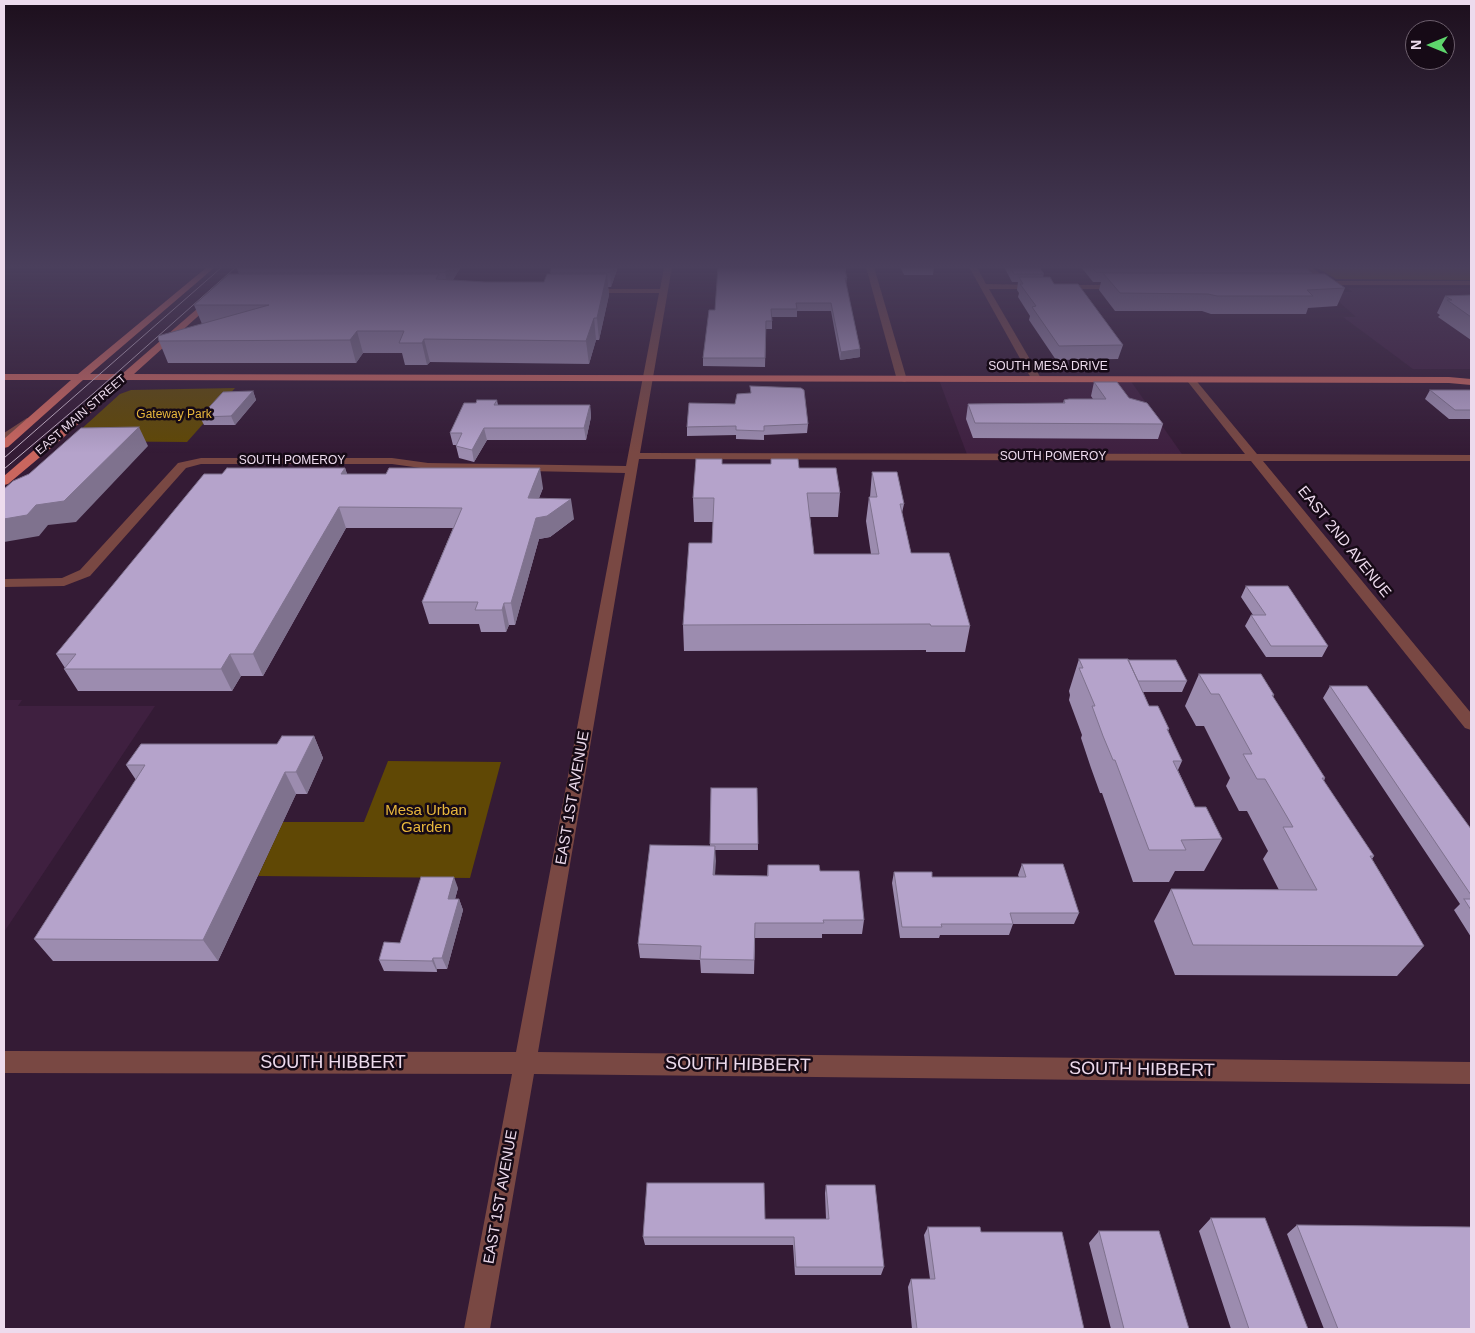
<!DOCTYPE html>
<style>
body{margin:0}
#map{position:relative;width:1475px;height:1333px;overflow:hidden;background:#341b35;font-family:Arial,sans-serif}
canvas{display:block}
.frame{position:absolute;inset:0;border:5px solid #eddbed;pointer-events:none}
.north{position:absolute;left:1405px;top:20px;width:50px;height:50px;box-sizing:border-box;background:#160a16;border:1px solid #6c5e6c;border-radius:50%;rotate:270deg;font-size:14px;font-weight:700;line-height:20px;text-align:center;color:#eddbed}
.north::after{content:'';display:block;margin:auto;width:18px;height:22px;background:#5ed56c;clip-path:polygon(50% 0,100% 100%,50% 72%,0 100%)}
</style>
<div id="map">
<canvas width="1475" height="1333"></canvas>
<div class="frame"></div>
<div class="north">N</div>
</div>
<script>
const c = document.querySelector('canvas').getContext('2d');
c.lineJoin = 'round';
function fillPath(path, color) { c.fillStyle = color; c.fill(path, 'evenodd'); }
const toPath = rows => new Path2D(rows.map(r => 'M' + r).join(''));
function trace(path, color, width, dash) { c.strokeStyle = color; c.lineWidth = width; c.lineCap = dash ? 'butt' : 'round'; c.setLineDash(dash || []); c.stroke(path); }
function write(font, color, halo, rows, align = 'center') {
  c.font = font + ' Arial,sans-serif'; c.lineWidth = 5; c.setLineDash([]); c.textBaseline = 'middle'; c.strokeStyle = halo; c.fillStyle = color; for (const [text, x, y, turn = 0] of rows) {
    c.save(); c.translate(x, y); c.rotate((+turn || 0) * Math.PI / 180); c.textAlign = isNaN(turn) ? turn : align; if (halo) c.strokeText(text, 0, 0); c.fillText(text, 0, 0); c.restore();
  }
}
const built = toPath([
 [1347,288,1471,288,1471,369,1413,369,1343,317,1356,317,1328,292,1352,292],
 [939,380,1130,380,1184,457,968,457],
 [4,700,22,700,18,706,155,706,4,932]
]);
const green = toPath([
 [1316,267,1471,267,1471,280,1336,279],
 [235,388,187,442,68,441,120,394,131,390],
 [388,761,501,762,470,878,258,876,283,822,364,822]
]);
const minor = toPath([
 [664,267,672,267,640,453,1245,454,1188,382,1188,378,1191,377,1194,378,1257,454,1471,455,1471,461,1263,461,1471,713,1471,730,1465,728,1251,461,639,459,538,1052,1471,1062,1471,1084,534,1074,490,1329,464,1329,512,1074,4,1073,4,1051,516,1052,625,473,428,469,392,464,201,464,186,468,90,576,64,586,4,587,4,579,62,578,80,570,178,463,201,458,392,458,428,463,626,466,659,293,588,293,584,291,588,289,660,289,664,267],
 [866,267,874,267,907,380,905,382,897,380,866,267],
 [969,267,977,267,986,284,1038,285,1042,287,1038,289,989,289,1042,380,1040,382,1032,380,969,267],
 [1303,267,1311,267,1330,281,1471,281,1471,285,1329,285,1318,289,1314,287,1322,282,1303,267],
 [1058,285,1120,285,1124,287,1120,289,1061,289,1057,287,1058,285],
 [27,418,31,419,31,423,4,441,4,433,27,418]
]);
const major = toPath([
 [207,267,215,267,90,374,122,374,213,295,217,298,216,300,134,374,1449,377,1471,379,1471,385,1449,383,127,380,64,437,8,484,4,485,4,476,115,380,83,380,8,447,4,448,4,439,71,380,4,380,4,374,78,374,207,267]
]);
const tram = toPath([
 [4,458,222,267],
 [4,469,94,393,236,267]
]);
const wall = toPath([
 [461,267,453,280,485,282,544,282,551,274,550,272,618,267,611,287,608,287,609,295,599,340,596,340,589,364,430,362,427,365,405,365,402,353,363,353,356,363,168,363,159,341,202,324,194,305,239,274,237,268],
 [718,267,846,267,846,272,847,278,846,284,860,349,860,357,840,360,831,311,797,311,797,317,772,317,772,329,766,329,765,367,703,366,703,358,715,310],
 [900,267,934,267,933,275,904,275],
 [1004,267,1039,267,1044,274,1043,277,1054,284,1123,345,1118,359,1056,360,1029,320,1030,316,1018,297,1019,293,1017,290,1018,282,1012,282],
 [1081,267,1304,267,1312,273,1312,274,1345,288,1337,306,1308,308,1306,314,1211,314,1202,311,1115,311,1099,290,1101,282,1093,282],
 [1471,295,1471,340,1438,317,1440,315,1437,313,1445,296],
 [1094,382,1129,398,1163,424,1158,439,973,438,966,419,968,404,1063,403,1064,400,1093,399,1091,396],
 [1430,390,1471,390,1471,419,1449,419,1425,399],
 [253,391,256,400,235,425,204,425,200,417],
 [497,400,498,405,590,405,591,417,586,440,487,440,474,462,459,458,456,446,457,445,453,445,450,433,476,403],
 [808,424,807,433,764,435,764,440,736,439,736,435,687,436,687,427],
 [771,459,799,468,840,493,838,517,810,517,814,554,871,554,866,521,869,497,870,497,872,472,904,504,902,513,911,553,970,626,965,652,926,652,926,650,684,651,683,625,712,543,713,522,694,522,693,498,722,464,771,464],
 [345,468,347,474,543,488,539,498,574,519,550,537,539,539,515,625,509,625,506,632,481,632,479,624,429,624,422,602,453,528,346,528,263,676,241,676,232,691,78,691,64,669,65,668,56,654,222,474],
 [1246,586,1328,646,1322,657,1266,657,1245,626,1251,615,1253,615,1241,597],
 [1079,659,1128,660,1187,681,1182,692,1143,692,1149,706,1169,729,1168,731,1182,761,1178,770,1195,807,1222,839,1204,871,1175,871,1169,882,1133,882,1102,793,1100,793,1091,768,1081,738,1082,735,1069,700,1070,695,1069,691],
 [1199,674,1274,695,1273,697,1325,778,1324,781,1374,856,1372,859,1424,946,1397,976,1175,975,1154,921,1171,889,1279,890,1263,859,1268,851,1247,811,1239,811,1226,786,1230,778,1204,726,1196,726,1185,706],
 [1330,686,1471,829,1471,937,1454,910,1460,904,1323,698],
 [314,736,323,758,307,794,296,794,218,961,53,961,34,939,136,780,126,765,277,744],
 [711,788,757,788,758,850,715,850,715,875,767,876,768,865,820,871,864,920,862,934,822,934,822,938,755,938,754,974,701,973,700,960,640,958,638,944,710,846],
 [1022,864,1079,913,1074,924,1013,924,1009,935,940,935,939,938,900,938,892,883,894,872,932,877,1019,877,1018,875],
 [458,888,455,899,459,899,463,910,447,969,437,969,437,972,384,971,379,960,400,943],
 [826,1185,884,1267,881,1275,795,1275,793,1245,645,1245,643,1237,765,1219,826,1219,825,1193],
 [1211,1218,1308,1329,1231,1329,1199,1231],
 [1297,1225,1471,1329,1324,1329,1287,1234],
 [928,1227,981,1232,1084,1329,912,1329,908,1287,911,1279,930,1279,924,1235],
 [1099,1231,1189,1329,1111,1329,1089,1243]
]);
const shadedWall = toPath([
 [449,267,461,267,448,287,445,272],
 [612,267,618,267,611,287,610,272],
 [607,274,609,295,599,340,597,318],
 [594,318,596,340,589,364,586,341],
 [357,331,363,353,356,363,350,340],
 [424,339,430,362,427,365,422,343],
 [860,349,860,357,840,360,841,352],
 [253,391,256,400,235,425,231,416],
 [590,405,591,417,586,440,584,428],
 [139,427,148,446,76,522,48,525,39,536,4,542,4,519,36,505],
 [484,428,487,440,474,462,472,450],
 [345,468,352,488,341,474],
 [540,468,543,488,531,518,528,498],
 [571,499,574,519,550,537,539,539,515,625,511,603,536,518],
 [339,507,346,528,263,676,253,654],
 [504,603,509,625,506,632,502,610],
 [230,654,241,676,232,691,221,669],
 [314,736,323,758,307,794,296,772],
 [285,772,296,794,218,961,203,940],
 [715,846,716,861,714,890,713,875],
 [454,877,458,888,452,910,448,899],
 [459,899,463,910,447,969,442,958],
 [433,958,437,969,437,972,432,961]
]);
const building = toPath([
 [239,267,449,267,445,272,239,272,244,268,237,268,239,267],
 [552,267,612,267,610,272,550,272,552,267],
 [718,267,844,267,847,278,845,278,860,349,841,352,831,303,796,303,797,309,771,309,772,321,766,321,765,358,703,358,709,310,715,310,718,267],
 [1010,267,1039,267,1044,274,1014,274,1010,267],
 [1091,267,1304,267,1312,273,1096,272,1091,267],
 [1103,273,1325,274,1345,288,1307,290,1313,296,1217,296,1208,294,1120,293,1103,273],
 [229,274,439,274,436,279,485,282,544,282,547,274,607,274,597,318,594,318,586,341,424,339,422,343,399,343,404,331,357,331,350,340,159,341,158,336,269,305,194,305,229,274],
 [1019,277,1050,277,1054,284,1078,284,1123,345,1059,346,1032,307,1036,306,1020,284,1023,284,1019,277],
 [1471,295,1471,317,1447,300,1452,300,1445,296,1471,295],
 [1094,382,1117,382,1129,398,1147,403,1163,424,975,423,968,404,1065,403,1064,400,1069,399,1106,399,1094,382],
 [750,386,801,388,804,390,808,424,764,426,764,431,736,430,736,426,687,427,689,403,735,404,737,394,751,393,750,386],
 [1430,390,1471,390,1471,410,1455,410,1430,390],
 [253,391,231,416,200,417,223,392,253,391],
 [477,400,497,400,494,405,590,405,584,428,484,428,472,450,456,446,462,433,450,433,464,403,476,403,477,400],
 [139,427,64,501,36,505,27,515,4,519,4,489,13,481,29,474,81,428,139,427],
 [696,459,722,459,722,464,771,464,771,459,798,459,799,468,836,468,840,493,807,493,814,554,879,554,869,497,877,497,872,472,897,472,904,504,900,504,911,553,949,553,970,626,931,626,930,624,683,625,689,543,712,543,714,498,693,498,696,459],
 [227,468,345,468,341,474,386,474,389,468,540,468,528,498,571,499,547,516,536,518,511,603,504,603,502,610,475,610,478,602,422,602,462,508,339,507,253,654,230,654,221,669,64,669,76,654,56,654,204,474,222,474,227,468],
 [1246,586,1288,586,1328,646,1271,646,1251,615,1266,615,1246,586],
 [1079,659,1128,659,1149,706,1158,706,1169,729,1167,729,1182,761,1173,761,1195,807,1206,807,1222,839,1181,840,1186,850,1149,850,1115,760,1113,760,1103,736,1092,706,1095,706,1079,668,1083,668,1079,659],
 [1128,660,1176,660,1187,681,1138,681,1128,660],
 [1199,674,1261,674,1274,695,1272,695,1325,778,1322,778,1374,856,1370,856,1424,946,1193,945,1171,889,1317,890,1283,827,1293,827,1265,779,1257,779,1243,754,1252,754,1219,694,1211,694,1199,674],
 [1330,686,1367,686,1471,829,1471,895,1330,686],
 [282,736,314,736,296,772,285,772,203,940,34,939,145,765,126,765,141,744,277,744,282,736],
 [711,788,757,788,758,844,710,844,711,788],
 [650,845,715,846,713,875,768,876,768,865,819,865,820,871,859,871,864,920,823,920,824,923,755,923,754,960,700,959,701,946,638,944,650,845],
 [1022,864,1063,864,1079,913,1010,913,1013,924,941,924,942,927,902,927,894,872,932,872,932,877,1026,877,1022,864],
 [421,877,454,877,448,899,459,899,442,958,433,958,432,961,379,960,384,942,400,943,421,877],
 [1464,899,1471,899,1471,910,1464,899],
 [647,1183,764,1183,765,1219,829,1219,826,1185,875,1185,884,1267,796,1267,794,1237,643,1237,647,1183],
 [1211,1218,1265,1218,1308,1329,1249,1329,1211,1218],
 [1297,1225,1471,1227,1471,1329,1338,1329,1297,1225],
 [928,1227,980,1227,981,1232,1062,1232,1084,1329,917,1329,911,1279,935,1279,928,1227],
 [1099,1231,1159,1231,1189,1329,1124,1329,1099,1231]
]);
const farStreetnames = [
 ["SOUTH MESA DRIVE",1048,367],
 ["EAST MAIN STREET",81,415,-41],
 ["SOUTH POMEROY",1053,457],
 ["SOUTH POMEROY",292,461]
];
const farParknames = [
 ["Gateway Park",174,415]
];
const streetNames = [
 ["EAST 2ND AVENUE",1344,542,51],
 ["EAST 1ST AVENUE",573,798,-80],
 ["EAST 1ST AVENUE",501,1197,-80]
];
const parkNames = [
 ["Mesa Urban",426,811],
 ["Garden",426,828]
];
const nearStreetnames = [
 ["SOUTH HIBBERT",333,1063],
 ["SOUTH HIBBERT",738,1065,1],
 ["SOUTH HIBBERT",1142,1070,1]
];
fillPath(built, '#3f2040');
fillPath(green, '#604805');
fillPath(minor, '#794843');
fillPath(major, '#ca665e');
trace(tram, '#c5b2c6', 1);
fillPath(wall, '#9c8caf');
fillPath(shadedWall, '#7f728e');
fillPath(building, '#b5a3cb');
trace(building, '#7f728e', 1);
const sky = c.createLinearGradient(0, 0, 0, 453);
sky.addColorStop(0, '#1d0f1d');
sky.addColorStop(0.59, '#4a3f5c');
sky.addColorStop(1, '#4a3f5c00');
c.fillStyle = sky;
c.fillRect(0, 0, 1475, 453);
write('12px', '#eddbed', '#160a16', farStreetnames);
write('12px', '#e8b73c', '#160a16', farParknames);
write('15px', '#eddbed', '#160a16', streetNames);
write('15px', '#e8b73c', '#160a16', parkNames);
write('18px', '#eddbed', '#160a16', nearStreetnames);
</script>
